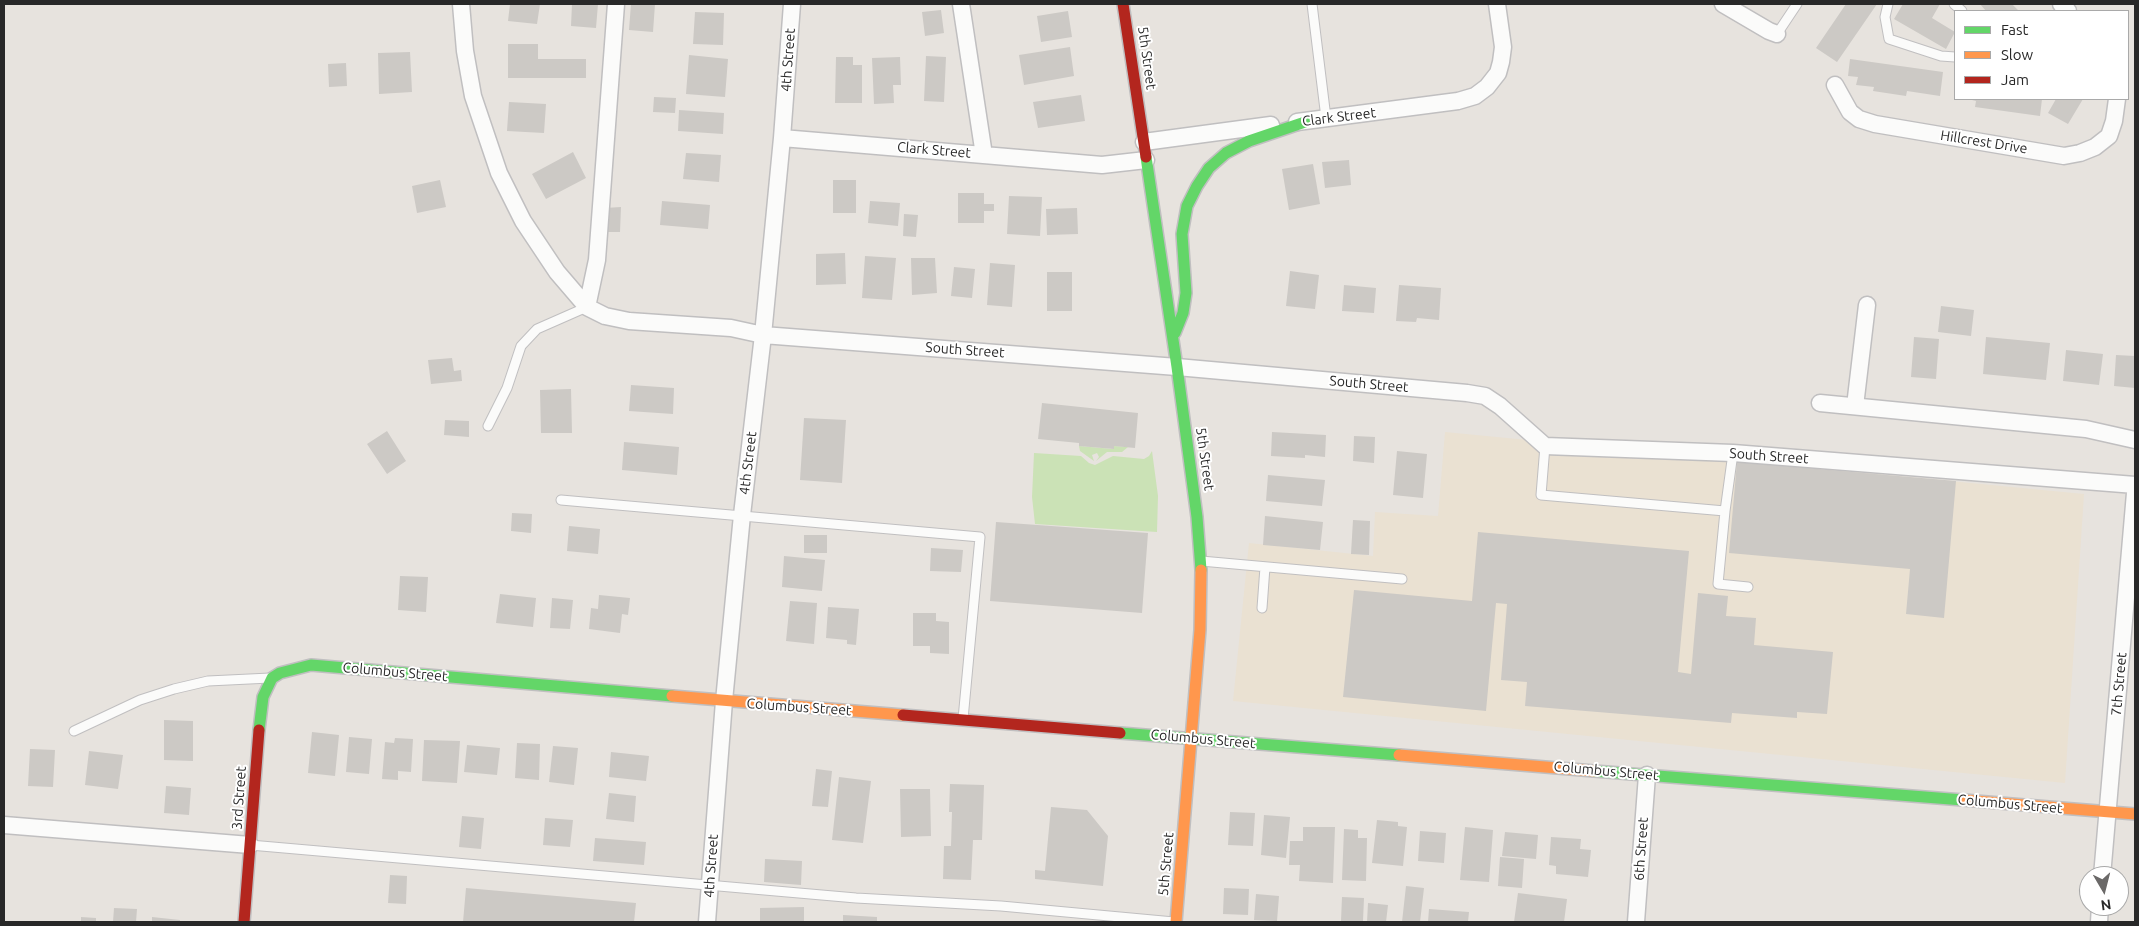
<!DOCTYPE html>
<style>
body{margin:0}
#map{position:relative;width:2139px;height:926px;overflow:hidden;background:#e7e3de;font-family:Ubuntu,sans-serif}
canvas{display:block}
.frame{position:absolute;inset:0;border:5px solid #282828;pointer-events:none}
.legend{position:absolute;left:1954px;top:10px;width:175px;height:90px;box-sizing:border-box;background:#fff;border:1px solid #a9a9a9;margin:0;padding:6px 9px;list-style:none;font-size:15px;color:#282828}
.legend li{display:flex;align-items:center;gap:10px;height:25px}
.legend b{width:25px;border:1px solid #a9a9a9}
.north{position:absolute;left:2079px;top:866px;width:50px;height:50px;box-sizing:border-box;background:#fff;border:1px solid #a9a9a9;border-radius:50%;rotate:172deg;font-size:14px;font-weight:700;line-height:20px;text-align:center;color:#282828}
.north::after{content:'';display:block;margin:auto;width:18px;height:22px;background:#6b6968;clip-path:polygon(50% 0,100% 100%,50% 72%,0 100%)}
</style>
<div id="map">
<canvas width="2139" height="926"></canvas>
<div class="frame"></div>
<ul class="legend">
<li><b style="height:6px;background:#63d668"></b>Fast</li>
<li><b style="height:6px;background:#ff974d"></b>Slow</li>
<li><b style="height:6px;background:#b3261e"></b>Jam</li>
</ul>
<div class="north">N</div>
</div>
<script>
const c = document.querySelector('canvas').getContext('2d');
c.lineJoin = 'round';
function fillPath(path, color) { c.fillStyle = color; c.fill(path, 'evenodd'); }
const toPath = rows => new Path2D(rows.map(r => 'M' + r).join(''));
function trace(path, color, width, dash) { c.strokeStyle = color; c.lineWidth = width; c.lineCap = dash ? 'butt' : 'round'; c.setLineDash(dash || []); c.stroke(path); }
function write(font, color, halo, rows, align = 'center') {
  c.font = font + ' Ubuntu,sans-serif'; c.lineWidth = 4; c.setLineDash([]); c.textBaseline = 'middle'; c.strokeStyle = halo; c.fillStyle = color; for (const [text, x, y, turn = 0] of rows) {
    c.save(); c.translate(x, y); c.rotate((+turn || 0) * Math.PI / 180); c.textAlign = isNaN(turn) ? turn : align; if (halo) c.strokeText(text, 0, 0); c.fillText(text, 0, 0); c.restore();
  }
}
const education = toPath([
 [1445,432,2084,494,2065,783,1233,701,1249,543,1373,556,1375,512,1438,516]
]);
const green = toPath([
 [1079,446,1113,449,1114,446,1128,447,1122,452,1107,452,1096,461,1099,457,1097,453,1092,455,1094,461,1080,451],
 [1152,451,1158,496,1157,532,1035,524,1032,497,1034,453,1081,456,1089,463,1095,465,1113,456,1144,459,1149,456]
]);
const building = toPath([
 [510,4,540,4,537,24,508,21],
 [572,4,598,4,596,28,571,26],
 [631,4,655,4,653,32,629,30],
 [1846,4,1877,4,1837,62,1816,48],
 [1903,4,1940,4,1932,18,1955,32,1946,49,1894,19],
 [1980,4,2012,4,2019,11,1986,11],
 [941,10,944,33,925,36,922,12],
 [1068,11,1072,37,1041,42,1037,16],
 [695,12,724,13,723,45,693,44],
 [508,44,538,44,538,59,586,59,586,78,508,78],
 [1070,47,1074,76,1024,85,1019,55],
 [410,52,412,92,379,94,378,53],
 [689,55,728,59,725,97,686,94],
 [926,56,946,57,944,102,924,101],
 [836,57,853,57,853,65,862,65,862,103,835,103],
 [900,57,901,85,893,85,894,103,874,104,872,58],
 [1850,59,1943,72,1940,96,1907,91,1906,96,1873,91,1874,87,1856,85,1858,77,1848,76],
 [346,63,347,86,329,87,328,64],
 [1081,95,1085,121,1038,128,1033,102],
 [654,97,676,98,675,113,653,112],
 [1968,99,2042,99,2040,116,1975,107,1976,101],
 [2056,99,2083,99,2068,124,2048,113],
 [509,102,546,104,544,133,507,131],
 [679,110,724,113,723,134,678,131],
 [573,152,586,178,546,199,532,174],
 [686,153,721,155,719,182,683,179],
 [1349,160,1351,185,1325,188,1322,162],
 [1313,164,1320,204,1289,210,1282,169],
 [440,180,446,207,417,213,412,186],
 [833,180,856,180,856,213,833,213],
 [958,193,984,193,984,204,994,204,994,211,984,211,984,223,958,223],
 [1009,196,1042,197,1040,236,1007,234],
 [662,201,710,205,708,229,660,225],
 [870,201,900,203,898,226,868,223],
 [621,207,620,232,605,232,605,208],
 [1077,208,1078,234,1047,235,1046,209],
 [904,214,918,215,916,237,903,236],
 [845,253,846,284,816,285,816,254],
 [865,256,896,258,892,300,862,298],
 [911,258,935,258,937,293,912,295],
 [990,263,1015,265,1012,307,987,305],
 [954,267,975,269,972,298,951,296],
 [1290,271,1319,275,1315,309,1286,306],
 [1047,272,1072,272,1072,311,1047,311],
 [1344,285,1376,288,1374,313,1342,311],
 [1399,285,1441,288,1439,320,1417,318,1416,322,1396,321],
 [1941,306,1974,310,1971,336,1938,332],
 [1914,337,1939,339,1936,379,1911,377],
 [1986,337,2050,343,2046,380,1983,374],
 [2066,350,2103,354,2099,385,2063,381],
 [2116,355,2135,356,2135,388,2114,386],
 [452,358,454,371,461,370,462,381,431,384,428,360],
 [631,385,674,388,673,414,629,411],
 [571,389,572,433,541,433,540,390],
 [1042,403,1138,413,1135,448,1114,446,1114,449,1079,446,1079,443,1038,439],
 [804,418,846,420,842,483,800,480],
 [445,420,469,421,469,437,444,435],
 [387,431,406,461,387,474,367,444],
 [1272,432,1326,435,1325,457,1305,455,1305,458,1271,456],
 [1354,436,1375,437,1374,463,1353,461],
 [624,442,679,447,677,475,622,470],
 [1397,451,1427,454,1423,498,1393,495],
 [1737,462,1956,481,1944,618,1906,614,1910,569,1729,553],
 [1268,475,1325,480,1322,506,1266,501],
 [512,513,532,514,531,533,511,531],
 [1265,516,1323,522,1320,550,1263,545],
 [1353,520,1370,521,1369,555,1351,554],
 [996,522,1148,533,1142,613,990,601],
 [569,526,600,529,598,554,567,551],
 [1478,532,1689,551,1678,672,1691,674,1698,593,1728,596,1726,616,1756,618,1754,645,1833,652,1827,714,1797,712,1797,718,1732,713,1731,723,1525,706,1527,682,1501,680,1507,604,1496,603,1486,711,1343,697,1354,590,1472,601],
 [804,535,827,535,827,553,804,553],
 [931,548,963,550,961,572,930,571],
 [784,556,825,560,822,591,782,587],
 [400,576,428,577,426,612,398,610],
 [500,594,536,598,533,627,496,623],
 [599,595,630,598,628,615,622,614,620,633,589,629,591,608,598,609],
 [552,598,573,600,570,629,550,628],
 [790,601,817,603,814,644,786,641],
 [828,607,859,609,856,645,847,644,847,640,826,638],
 [913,613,936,613,936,621,949,622,949,654,930,653,930,646,913,646],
 [164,720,193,721,193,761,164,760],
 [312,732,339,735,335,776,308,773],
 [349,737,372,739,369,774,346,772],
 [395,738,413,739,411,772,398,771,398,780,382,779,385,742,394,743],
 [424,740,460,741,457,783,422,781],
 [517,743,540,744,539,780,515,778],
 [467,745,500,748,497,775,464,772],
 [553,746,578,748,574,785,549,782],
 [30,749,55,750,53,787,28,786],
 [89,751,123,755,118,789,85,785],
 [611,752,649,756,646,781,609,777],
 [816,769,832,771,828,807,812,806],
 [839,777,871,781,863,843,832,840],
 [950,784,984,785,982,840,973,840,971,880,943,879,944,846,951,846,952,812,949,812],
 [166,786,191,788,189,815,164,813],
 [900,789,930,789,931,836,901,837],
 [609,793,636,796,634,822,606,819],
 [1051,807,1087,810,1108,836,1103,886,1035,879,1035,870,1045,871],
 [1230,812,1255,813,1253,846,1228,845],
 [1264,815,1290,817,1286,858,1261,855],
 [462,816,484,818,481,849,459,847],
 [545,818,573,820,570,847,543,845],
 [1377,820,1398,822,1398,826,1407,827,1403,866,1372,863],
 [1303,827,1335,827,1333,883,1299,881,1300,865,1289,865,1290,841,1303,841],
 [1465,827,1493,830,1489,882,1460,880],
 [1344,829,1358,830,1358,838,1367,838,1366,881,1342,880],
 [1420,831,1446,833,1444,863,1418,861],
 [1505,832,1538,835,1536,859,1502,856],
 [1551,837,1581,839,1580,849,1591,850,1588,877,1556,874,1556,866,1549,865],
 [595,838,646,842,644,865,593,861],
 [1500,857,1524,859,1522,888,1498,886],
 [765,859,802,861,801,885,764,882],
 [390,875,407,876,406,904,388,903],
 [1406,886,1424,888,1420,922,1402,922],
 [466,888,636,903,634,922,463,922],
 [1224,888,1249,889,1248,915,1223,914],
 [1518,893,1567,899,1564,922,1514,922],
 [1256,894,1279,896,1277,921,1254,920],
 [1342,897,1364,898,1363,921,1341,921],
 [1368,903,1388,905,1386,922,1367,922],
 [804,907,804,922,760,922,760,908],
 [114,908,137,909,136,922,113,922],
 [1429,909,1469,912,1468,922,1428,922],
 [843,915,877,917,877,922,843,922],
 [81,917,96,918,96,922,81,922],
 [152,917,180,920,180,922,152,922]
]);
const lane = toPath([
 [1312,4,1326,118],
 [1888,4,1885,17,1889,39,1941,56,1955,57],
 [1954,4,1962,11],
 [1777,34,1797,4],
 [488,426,507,388,521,346,537,329,587,307],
 [1545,446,1541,495,1725,511,1718,584,1748,587],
 [561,500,980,537,963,719],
 [1725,511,1733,453],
 [1201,561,1402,579],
 [1262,608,1265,567],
 [74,731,140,700,174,689,208,681,270,678],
 [250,845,856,898,1001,906,1174,922]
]);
const street = toPath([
 [461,4,465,51,473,96,499,173,523,221,557,272,587,307,605,316,629,321,731,328,763,335,1177,367,1467,393,1485,396,1500,406,1545,446,1733,453,2135,485],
 [961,4,984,155],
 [1723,4,1769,31,1777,34],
 [2061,4,2068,11],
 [1835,85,1850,112,1859,119,1875,124,2064,156,2080,153,2095,147,2109,136,2114,121,2117,99],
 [1297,122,1458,101,1475,96,1487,87,1498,73,1501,62,1503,47,1497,4],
 [782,138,1102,165,1146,160],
 [1144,142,1271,125],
 [587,307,597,260,616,4],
 [1820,403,2086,429,2135,440],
 [1855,406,1867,305],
 [4,825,250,845],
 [2102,876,2135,493],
 [707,922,724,701,742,515,763,335,782,138,792,4],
 [1636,922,1647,775],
 [2099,922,2100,906]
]);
const fast = toPath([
 [1146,157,1177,367,1197,517,1201,570],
 [1175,333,1183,313,1186,293,1182,234,1187,206,1197,186,1209,168,1226,153,1249,141,1308,121],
 [259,730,263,697,272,678,280,673,311,665,672,696],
 [1120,733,1399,755],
 [1594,771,1963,800]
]);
const slow = toPath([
 [672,696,903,715],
 [1399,755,1594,771],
 [1963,800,2135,814],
 [1176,922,1200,630,1201,570]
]);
const jam = toPath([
 [1123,4,1146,157],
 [903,715,1120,733],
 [244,922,259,730]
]);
const streetNames = [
 ["5th Street",1147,58,82],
 ["4th Street",788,60,-86],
 ["Clark Street",1339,117,-7],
 ["Hillcrest Drive",1984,142,9],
 ["Clark Street",934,150,5],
 ["South Street",965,350,4],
 ["South Street",1369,384,5],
 ["South Street",1769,456,4],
 ["5th Street",1205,459,82],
 ["4th Street",748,463,-83],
 ["Columbus Street",395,672,5],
 ["7th Street",2119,684,-85],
 ["Columbus Street",799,707,4],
 ["Columbus Street",1203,739,5],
 ["Columbus Street",1606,771,5],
 ["3rd Street",239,798,-86],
 ["Columbus Street",2010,804,5],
 ["6th Street",1641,849,-86],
 ["5th Street",1166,864,-85],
 ["4th Street",711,866,-86]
];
fillPath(education, '#eae1d2');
fillPath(green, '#cbe2b6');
fillPath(building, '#ccc9c5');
trace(lane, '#c0bfc0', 11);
trace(street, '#c0bfc0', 19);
trace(fast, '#c0bfc0', 14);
trace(slow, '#c0bfc0', 14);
trace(jam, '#c0bfc0', 14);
trace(lane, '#fbfbfa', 9);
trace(street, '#fbfbfa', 16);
trace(fast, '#63d668', 11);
trace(slow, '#ff974d', 11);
trace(jam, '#b3261e', 11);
write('14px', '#282828', '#fff', streetNames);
</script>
